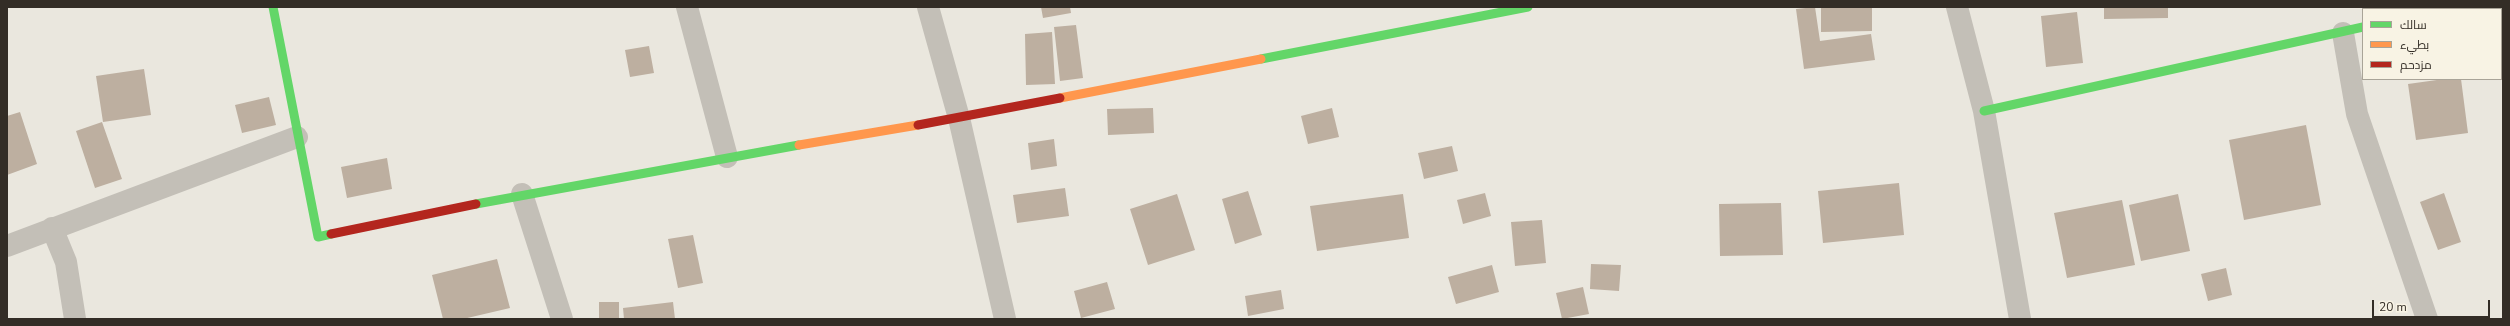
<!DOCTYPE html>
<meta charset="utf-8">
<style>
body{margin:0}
#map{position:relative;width:2510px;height:326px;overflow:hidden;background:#eae7de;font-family:"Nunito Sans",Cairo,sans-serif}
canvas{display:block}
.frame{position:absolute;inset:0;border:8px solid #332d26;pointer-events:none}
.legend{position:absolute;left:2362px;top:8px;width:140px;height:72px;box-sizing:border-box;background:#f8f3e4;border:1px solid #a9a498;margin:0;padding:5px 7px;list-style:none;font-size:12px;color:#332d26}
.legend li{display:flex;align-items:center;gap:8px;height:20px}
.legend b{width:20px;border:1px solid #a9a498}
.scale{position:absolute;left:2372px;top:300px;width:118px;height:18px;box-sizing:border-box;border:2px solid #332d26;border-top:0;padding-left:5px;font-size:12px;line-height:14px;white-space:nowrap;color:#332d26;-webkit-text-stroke:3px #f8f3e4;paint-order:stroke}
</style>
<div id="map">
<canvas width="2510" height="326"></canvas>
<div class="frame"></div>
<ul class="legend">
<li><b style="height:5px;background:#63d668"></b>سالك</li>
<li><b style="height:5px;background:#ff974d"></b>بطيء</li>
<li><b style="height:5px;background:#b3261e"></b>مزدحم</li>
</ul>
<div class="scale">20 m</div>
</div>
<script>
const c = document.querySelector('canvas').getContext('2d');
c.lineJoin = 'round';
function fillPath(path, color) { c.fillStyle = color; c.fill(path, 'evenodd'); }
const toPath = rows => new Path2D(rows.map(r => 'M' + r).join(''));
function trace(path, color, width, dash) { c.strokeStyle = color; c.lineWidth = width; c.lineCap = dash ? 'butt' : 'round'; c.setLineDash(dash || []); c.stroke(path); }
const building = toPath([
 [1041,7,1070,7,1071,13,1043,18],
 [1815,7,1820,41,1871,34,1875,60,1804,69,1796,9],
 [1821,7,1872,7,1872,31,1821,32],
 [2104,7,2168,7,2168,18,2104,19],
 [2077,12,2083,63,2046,67,2041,16],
 [1076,25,1083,78,1060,81,1054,27],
 [1052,32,1055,84,1026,85,1025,34],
 [649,46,654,73,630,77,625,50],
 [144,69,151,115,103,122,96,76],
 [2444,79,2461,79,2468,133,2416,140,2408,84],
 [269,97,276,125,242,133,235,105],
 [1153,108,1154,133,1108,135,1107,109],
 [1332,108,1339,137,1308,144,1301,116],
 [20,112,37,164,7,175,7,116],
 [102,122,122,179,95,188,76,131],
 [2306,125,2321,205,2244,220,2229,140],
 [1054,139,1057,166,1031,170,1028,143],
 [1452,146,1458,171,1424,179,1418,153],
 [387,158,392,189,347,198,341,167],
 [1899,183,1904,235,1823,243,1818,191],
 [1065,188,1069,216,1017,223,1013,195],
 [1248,191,1262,235,1235,244,1222,199],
 [1485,193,1491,216,1463,224,1457,200],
 [2444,193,2461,242,2438,250,2420,202],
 [1177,194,1195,250,1148,265,1130,209],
 [1403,194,1409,238,1317,251,1310,206],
 [2178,194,2190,251,2141,261,2129,205],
 [2122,200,2135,265,2067,278,2054,213],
 [1781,203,1783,255,1720,256,1719,204],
 [1542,220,1546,263,1515,266,1511,222],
 [693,235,703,283,678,288,668,239],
 [497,259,510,308,463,319,443,319,432,275],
 [1591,264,1621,265,1619,291,1590,289],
 [1492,265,1499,292,1456,304,1448,277],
 [2226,268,2232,295,2208,301,2201,274],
 [1107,282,1115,309,1081,318,1074,291],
 [1583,287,1589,314,1562,319,1556,293],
 [1281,290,1284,309,1248,316,1245,296],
 [599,302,619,302,619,319,599,319],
 [673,302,675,319,624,319,623,308]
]);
const street = toPath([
 [687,7,727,157],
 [928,7,959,118,1005,319],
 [1957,7,1984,111,2020,319],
 [2420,9,2426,7],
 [2343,33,2357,114,2427,319],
 [522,194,562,319],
 [52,228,66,262,75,319],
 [7,246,297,137]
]);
const fast = toPath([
 [273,7,318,237,331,234],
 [1261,59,1528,7],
 [1984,111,2363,27],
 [476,204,799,145]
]);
const slow = toPath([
 [1060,98,1261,59],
 [799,145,918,125]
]);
const jam = toPath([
 [918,125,1060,98],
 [331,234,476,204]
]);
fillPath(building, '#bdafa0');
trace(street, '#c3bfb7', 22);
trace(fast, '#63d668', 9);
trace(slow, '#ff974d', 9);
trace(jam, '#b3261e', 9);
</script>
